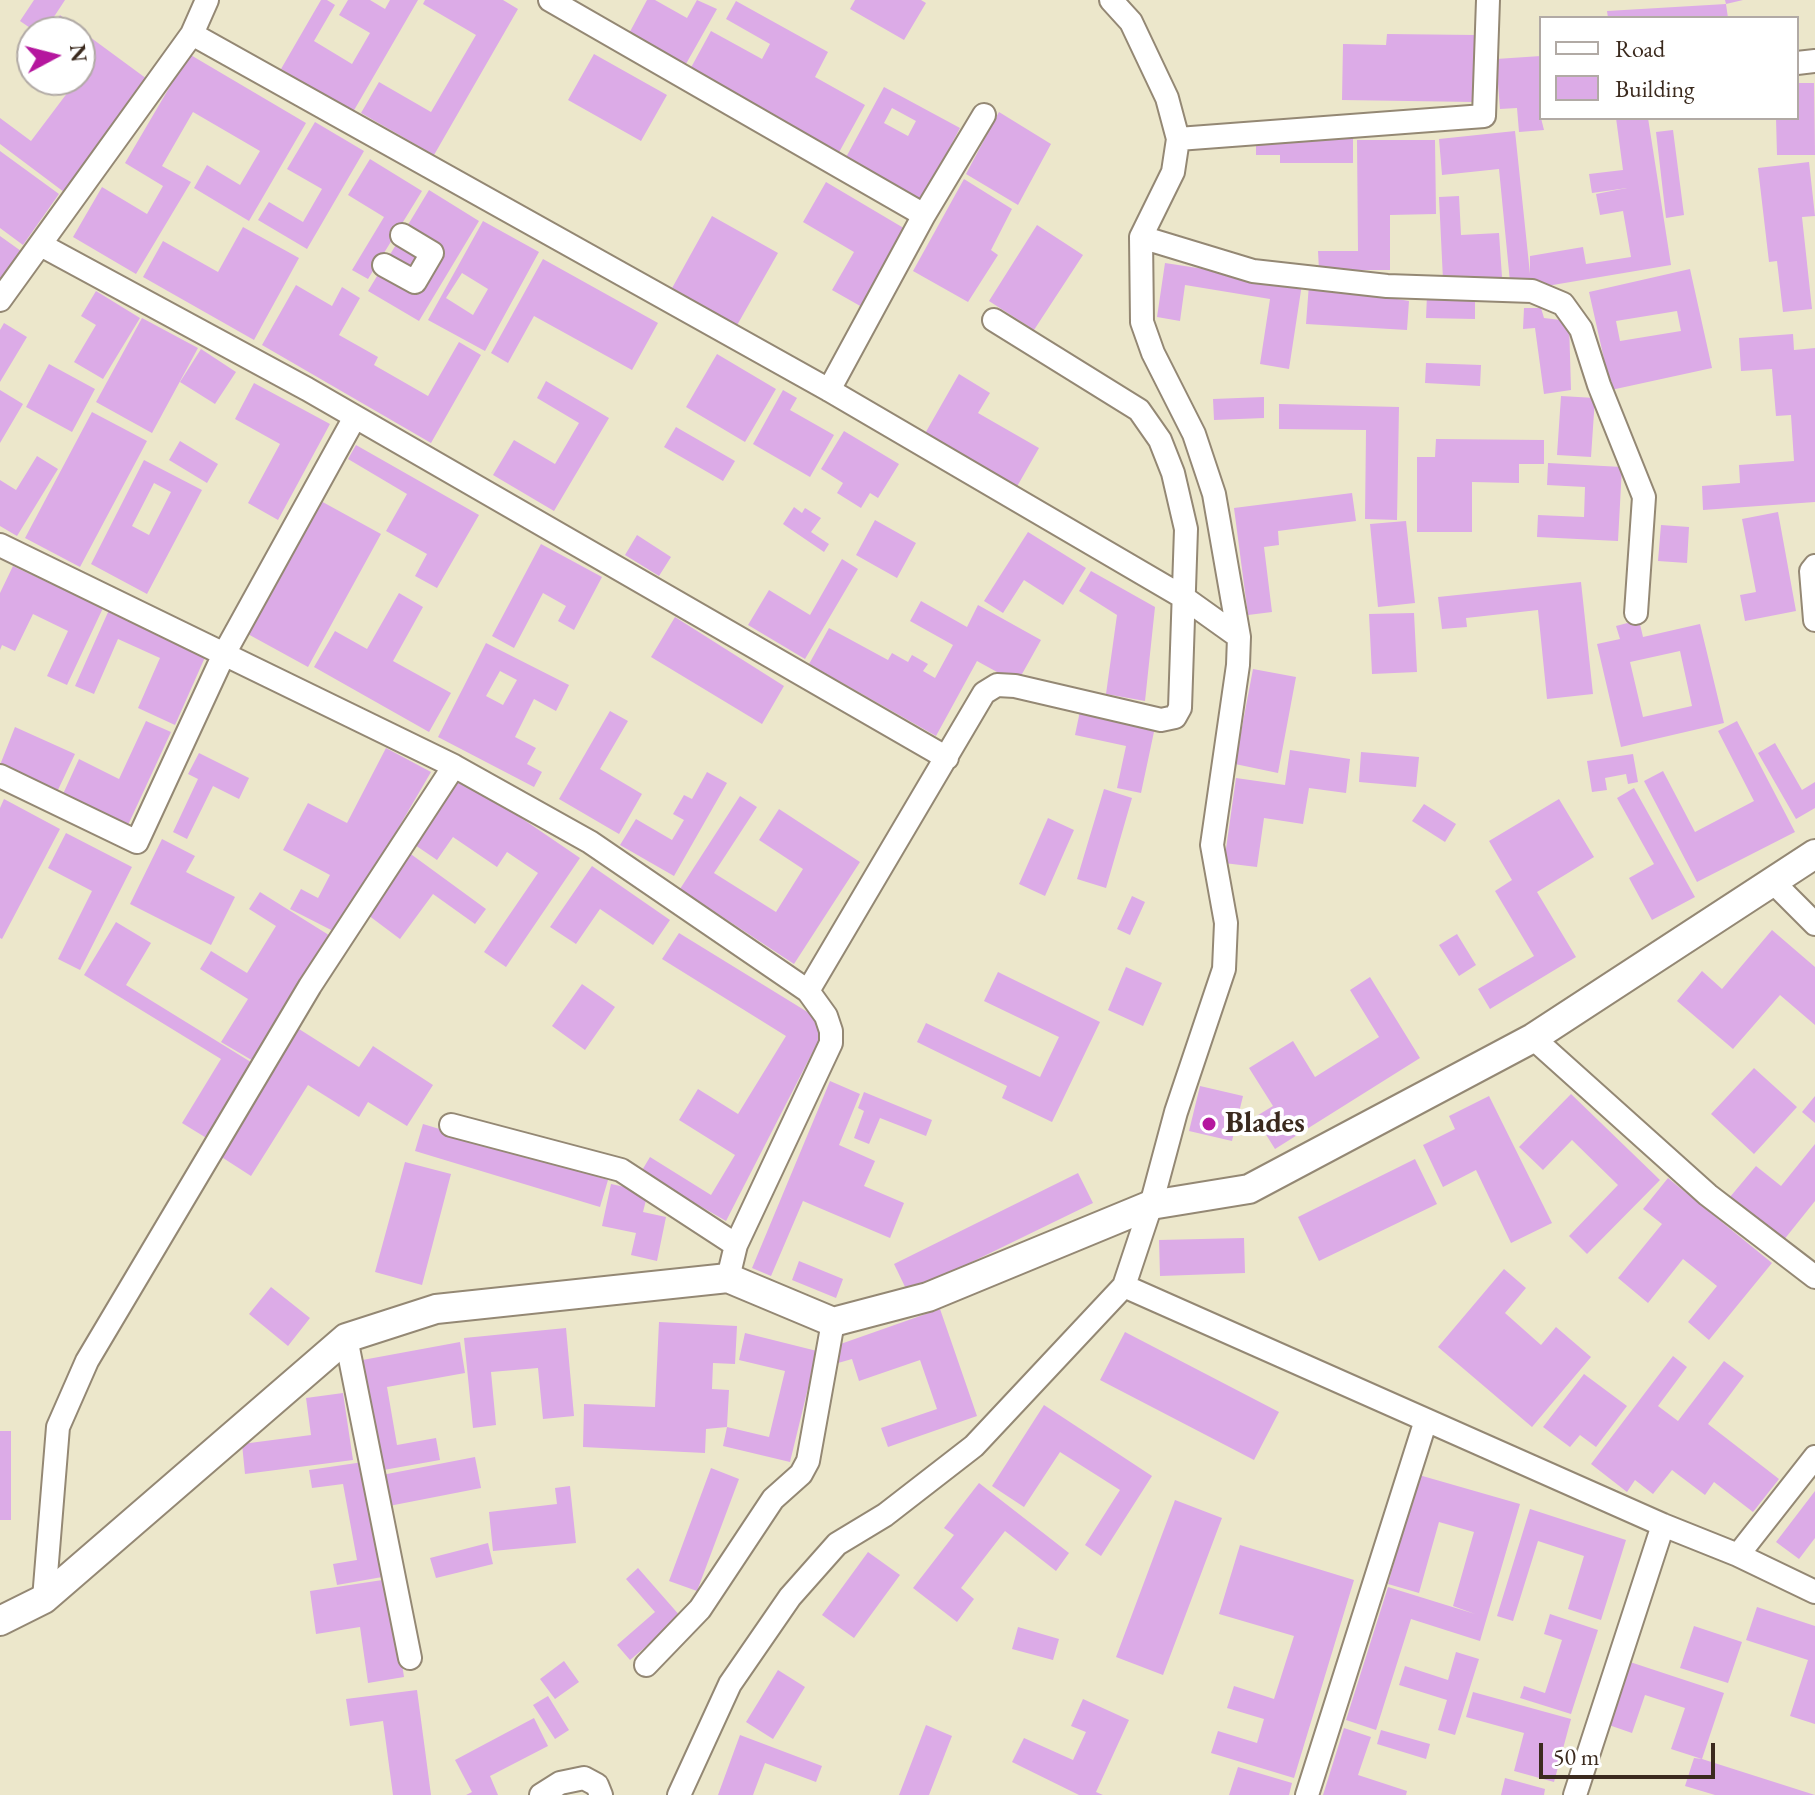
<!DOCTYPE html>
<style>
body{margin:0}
#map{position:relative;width:1815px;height:1795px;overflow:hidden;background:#ece7cb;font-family:"EB Garamond",serif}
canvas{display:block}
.legend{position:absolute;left:1539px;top:16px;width:260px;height:104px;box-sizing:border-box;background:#fff;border:2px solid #b1aaa5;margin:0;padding:10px 14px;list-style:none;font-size:24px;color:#3b2a1e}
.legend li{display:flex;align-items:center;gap:16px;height:40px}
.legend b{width:40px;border:2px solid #b1aaa5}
.north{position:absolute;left:16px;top:16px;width:80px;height:80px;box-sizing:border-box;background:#fff;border:2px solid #b1aaa5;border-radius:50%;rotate:83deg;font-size:22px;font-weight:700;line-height:32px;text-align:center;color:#3b2a1e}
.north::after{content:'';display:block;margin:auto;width:28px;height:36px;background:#b5179e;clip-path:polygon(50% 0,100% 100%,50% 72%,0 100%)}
.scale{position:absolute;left:1539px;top:1743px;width:176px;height:36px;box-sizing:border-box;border:4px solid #3b2a1e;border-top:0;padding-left:10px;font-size:24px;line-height:28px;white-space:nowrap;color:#3b2a1e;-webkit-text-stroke:6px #fff;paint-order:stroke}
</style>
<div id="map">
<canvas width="1815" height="1795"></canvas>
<ul class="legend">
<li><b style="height:10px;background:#fff"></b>Road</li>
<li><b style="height:22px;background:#dcabe7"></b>Building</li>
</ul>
<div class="north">N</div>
<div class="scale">50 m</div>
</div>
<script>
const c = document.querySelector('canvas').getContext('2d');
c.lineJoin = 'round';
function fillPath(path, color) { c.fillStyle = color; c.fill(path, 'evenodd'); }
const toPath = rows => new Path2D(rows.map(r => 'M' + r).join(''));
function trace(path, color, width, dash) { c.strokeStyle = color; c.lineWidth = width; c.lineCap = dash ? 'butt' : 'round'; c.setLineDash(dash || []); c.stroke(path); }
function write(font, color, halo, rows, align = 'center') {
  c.font = font + ' "EB Garamond",serif'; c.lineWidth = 8; c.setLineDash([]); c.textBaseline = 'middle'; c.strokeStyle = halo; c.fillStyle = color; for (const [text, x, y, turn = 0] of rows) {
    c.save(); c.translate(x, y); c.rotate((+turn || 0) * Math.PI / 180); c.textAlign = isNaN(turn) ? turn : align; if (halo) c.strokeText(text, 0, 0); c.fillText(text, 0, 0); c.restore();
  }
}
const building = toPath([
 [34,0,65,0,44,32,36,32,20,21],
 [321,0,327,0,335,5,314,41,352,64,370,33,339,15,348,0,370,0,385,9,390,0,418,0,353,112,281,69],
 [425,0,503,0,518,9,434,155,361,113,379,82,431,112,476,35,423,4],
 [647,0,655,0,687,18,697,0,717,9,682,71,626,39],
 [855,0,921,0,926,3,904,40,850,9],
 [1725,0,1743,0,1726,4,1728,18,1608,18,1607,11,1726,4],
 [736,1,828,52,815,77,865,105,837,156,688,73,711,31,762,59,770,44,726,19],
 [60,15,147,79,64,192,0,144,0,118,31,141,77,80,80,80,80,76,90,63,80,55,80,32,47,32],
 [1387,34,1475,35,1474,102,1342,100,1343,44,1386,45],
 [189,54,306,123,249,221,194,188,207,165,240,185,260,151,193,112,162,166,191,182,136,274,73,237,102,187,147,214,163,186,125,163],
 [594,54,667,95,641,141,568,100],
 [1541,56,1541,118,1544,130,1519,132,1517,108,1500,109,1496,59],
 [1797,83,1814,83,1815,155,1777,155,1776,118,1797,118],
 [884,87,960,128,921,202,844,161],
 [892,108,916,121,908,136,884,123],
 [999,112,1051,144,1018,205,966,174],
 [1616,118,1648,118,1671,265,1535,288,1510,282,1499,169,1442,175,1439,139,1515,131,1530,274,1530,256,1583,247,1586,264,1631,257,1623,211,1600,215,1596,194,1627,188,1592,193,1589,174,1623,170],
 [315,122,364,151,307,249,258,220,269,202,303,222,322,189,287,169],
 [1673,130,1684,215,1666,218,1656,132],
 [1353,131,1353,163,1280,163,1280,155,1256,155,1256,139,1336,139,1336,133],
 [1357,140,1435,140,1436,214,1390,215,1390,270,1319,270,1318,251,1358,251],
 [0,151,59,194,23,245,0,228],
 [370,159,422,191,368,279,352,270,384,217,348,195],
 [1809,162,1815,216,1802,217,1812,309,1783,312,1777,261,1769,262,1758,168],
 [964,179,1012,209,991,250,998,255,968,302,913,271],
 [826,182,907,230,862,307,832,290,854,252,803,222],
 [429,190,479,221,419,321,368,291],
 [1459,196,1461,235,1499,233,1502,277,1443,280,1439,197],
 [712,216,778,253,736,327,671,290],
 [483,221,539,252,485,351,428,320],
 [462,273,488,289,473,315,446,298],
 [1037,225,1083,255,1034,330,989,301],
 [243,227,299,258,254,340,143,277,163,241,218,272],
 [0,236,21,251,0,279],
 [543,259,658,323,632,370,534,316,508,363,491,353],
 [1165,263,1302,284,1289,369,1260,364,1270,299,1185,285,1180,321,1157,317],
 [1690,269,1712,368,1611,390,1589,292],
 [1677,311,1681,331,1620,341,1616,321],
 [1309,284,1409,301,1407,330,1306,324],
 [296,285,332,306,342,287,360,298,339,335,378,357,374,365,428,396,459,342,481,355,431,443,262,345],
 [96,291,140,318,103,379,74,362,96,325,81,316],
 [1427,295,1475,296,1475,319,1426,318],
 [1524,308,1541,308,1544,318,1569,321,1571,390,1544,394,1535,328,1523,329],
 [142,318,198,348,152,433,96,402],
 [4,323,27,337,0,382,0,330],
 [1793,334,1794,350,1815,348,1815,502,1703,510,1702,486,1740,483,1739,465,1794,461,1791,415,1776,416,1772,369,1741,371,1739,338],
 [201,349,236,372,215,404,180,382],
 [717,354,776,389,745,442,686,407],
 [1426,363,1481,365,1480,386,1425,383],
 [49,364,95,389,72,432,26,407],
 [959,374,990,393,978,413,1039,448,1015,490,923,437],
 [546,381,609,418,554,511,493,475,514,440,555,464,579,423,537,398],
 [254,383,330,424,278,520,248,503,280,444,235,419],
 [0,390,23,404,0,443],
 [783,390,797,398,790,410,834,435,810,477,753,444],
 [1561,396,1595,398,1591,457,1557,455],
 [1264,397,1264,418,1214,420,1213,399],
 [1279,404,1399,407,1397,520,1365,519,1366,430,1279,429],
 [92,412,147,441,80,567,25,538],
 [676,427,735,461,723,481,664,447],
 [844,431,899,464,878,498,870,493,861,508,837,493,843,483,821,469],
 [1436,439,1544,440,1544,464,1519,464,1519,483,1472,482,1472,532,1417,532,1417,457,1435,457],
 [180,441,218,464,207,483,169,460],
 [356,445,479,515,437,588,415,576,427,554,386,531,407,494,348,459],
 [37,456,58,469,17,536,0,526,0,480,16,490],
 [144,460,202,490,147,594,91,564],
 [154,483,171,492,149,535,132,526],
 [1548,463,1622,467,1618,541,1537,537,1538,515,1584,517,1585,487,1547,485],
 [1352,493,1356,521,1278,531,1279,545,1264,547,1272,612,1248,615,1234,508],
 [319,500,381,534,308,667,246,633],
 [794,507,802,513,805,508,821,518,811,532,829,544,824,552,783,524],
 [1778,512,1796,611,1745,621,1740,595,1756,592,1742,519],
 [875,520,916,543,897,578,856,555],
 [1406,521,1415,603,1378,607,1370,524],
 [1661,525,1689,527,1687,563,1658,561],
 [1028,532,1086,568,1063,605,1024,580,1003,613,984,601],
 [637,535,671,557,659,576,625,555],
 [541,544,602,577,574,630,558,621,566,606,543,593,514,648,492,636],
 [842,559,858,569,805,659,748,625,769,590,810,615],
 [13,566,103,608,67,685,47,676,68,631,33,614,15,651,2,645,0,650,0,593],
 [1091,571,1155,607,1145,701,1106,694,1117,615,1079,591],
 [1581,582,1593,694,1547,699,1538,610,1466,618,1467,627,1442,629,1438,597],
 [399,593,423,607,393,661,451,693,429,732,314,667,335,631,367,649],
 [921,601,967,627,978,605,1041,640,1017,683,977,661,936,736,809,664,829,628,888,660,892,653,908,662,912,655,928,664,923,671,935,678,953,645,910,621],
 [109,610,206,655,175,725,138,708,160,658,118,639,94,694,75,686],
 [1414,613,1417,672,1372,674,1369,614],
 [675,617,784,686,762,724,651,657],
 [1639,620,1643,637,1700,624,1724,723,1621,747,1597,644,1620,639,1616,626],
 [1680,651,1692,706,1643,717,1630,662],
 [486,643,569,685,556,711,534,699,515,737,536,748,527,764,542,772,534,787,438,737],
 [500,671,517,680,503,705,486,696],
 [1253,669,1296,677,1278,773,1235,764],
 [610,711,628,721,600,769,642,794,619,834,559,799],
 [1080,711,1155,727,1141,793,1117,788,1126,746,1075,735],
 [146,721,171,732,128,825,63,794,79,759,119,779],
 [1737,721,1795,832,1697,882,1644,781,1663,771,1695,832,1754,801,1718,731],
 [15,727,75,754,57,792,0,765],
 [1775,743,1802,790,1815,782,1815,808,1796,819,1758,753],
 [386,748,431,772,337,933,290,909,301,889,318,898,330,875,283,850,308,803,347,823],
 [1290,750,1350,759,1346,793,1309,788,1303,824,1264,818,1257,867,1224,863,1236,778,1285,785],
 [1361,752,1419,757,1416,787,1359,782],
 [199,753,249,778,239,799,213,786,187,839,173,832,198,779,188,774],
 [1633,754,1638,782,1628,784,1626,774,1605,778,1607,790,1592,792,1587,761],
 [707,772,727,783,674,876,620,845,636,819,672,840,684,820,673,814,684,795,692,799],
 [461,777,580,858,506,967,484,952,538,873,507,852,497,867,453,837,437,860,415,845],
 [1634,788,1695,897,1652,920,1629,878,1654,864,1617,798],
 [1104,789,1132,798,1106,888,1077,879],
 [740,796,757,807,714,873,776,912,803,869,759,840,779,809,860,862,794,964,680,889],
 [4,799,60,829,2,939,0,938,0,808],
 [1559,799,1594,857,1537,892,1576,957,1490,1009,1478,989,1534,956,1495,891,1512,880,1489,841],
 [1424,804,1456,824,1445,842,1412,821],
 [1048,818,1074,830,1045,896,1019,884],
 [66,833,132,867,80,970,58,959,92,891,48,868],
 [162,839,195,856,186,872,235,897,211,945,130,904],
 [408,852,486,909,475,924,433,894,400,939,364,912],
 [592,866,670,920,653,945,600,909,576,944,550,927],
 [260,892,332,937,255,1062,221,1042,248,999,200,969,211,951,247,973,276,926,249,909],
 [1132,896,1145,902,1130,935,1117,929],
 [116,922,151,943,126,985,254,1064,208,1139,182,1123,221,1059,84,975],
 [1772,930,1815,967,1815,1025,1780,995,1733,1049,1677,1001,1702,971,1722,989],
 [679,933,827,1024,726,1221,641,1172,650,1157,711,1195,735,1155,679,1120,698,1089,738,1114,786,1036,662,959],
 [1457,934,1476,965,1459,976,1439,945],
 [1126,967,1162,983,1143,1026,1108,1010],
 [998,972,1100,1022,1052,1122,1002,1098,1007,1086,917,1042,926,1023,1040,1077,1059,1037,984,1001],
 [1370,977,1420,1058,1275,1149,1255,1117,1273,1106,1249,1068,1293,1041,1315,1077,1379,1037,1350,990],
 [582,984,615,1007,585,1050,552,1026],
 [299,1029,359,1067,373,1046,433,1085,407,1126,368,1102,359,1117,308,1085,251,1176,220,1156],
 [1754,1068,1797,1107,1754,1154,1711,1114],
 [830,1081,860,1094,839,1145,875,1161,864,1186,904,1203,890,1238,803,1201,771,1276,752,1268],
 [1200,1086,1243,1096,1232,1141,1189,1131],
 [864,1092,932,1120,926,1136,880,1118,869,1144,854,1138,864,1111,858,1108],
 [1571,1094,1660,1180,1587,1254,1569,1236,1618,1185,1572,1140,1543,1170,1519,1147],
 [1489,1096,1552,1223,1511,1243,1476,1170,1443,1187,1423,1145,1455,1129,1449,1116],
 [1815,1096,1815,1123,1802,1112],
 [423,1124,608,1180,600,1207,415,1151],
 [1815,1144,1815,1201,1783,1241,1730,1197,1756,1166,1781,1186],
 [1415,1159,1437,1204,1319,1261,1298,1217],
 [405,1162,451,1174,422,1285,375,1272],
 [1078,1173,1093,1203,908,1293,894,1264],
 [1668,1178,1772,1263,1709,1340,1688,1322,1717,1286,1683,1259,1648,1303,1618,1278,1662,1224,1643,1209],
 [611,1184,648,1192,643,1212,666,1217,657,1261,631,1255,636,1233,602,1226],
 [1244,1238,1245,1273,1160,1276,1159,1240],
 [799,1261,843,1279,836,1298,792,1280],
 [1504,1269,1526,1288,1505,1313,1541,1345,1556,1327,1591,1357,1532,1427,1438,1347],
 [271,1287,310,1318,288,1346,249,1314],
 [940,1309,977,1416,888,1447,881,1428,937,1409,920,1360,859,1381,852,1359,838,1363,832,1347],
 [659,1322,737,1326,735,1364,713,1363,712,1389,729,1390,727,1427,706,1429,705,1453,583,1447,584,1404,655,1407],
 [566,1328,574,1416,543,1419,538,1368,491,1372,496,1425,473,1428,464,1338],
 [1125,1332,1279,1412,1254,1460,1100,1380],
 [745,1333,817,1351,790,1462,723,1446,727,1427,769,1437,785,1371,739,1360],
 [460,1342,465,1373,387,1387,397,1445,436,1438,440,1460,378,1471,357,1361],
 [1673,1356,1687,1367,1658,1406,1678,1421,1724,1361,1744,1376,1708,1424,1779,1479,1753,1512,1714,1482,1705,1495,1672,1470,1653,1494,1635,1480,1627,1492,1591,1464],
 [1584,1374,1627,1406,1596,1447,1580,1435,1570,1447,1543,1427],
 [343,1393,353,1460,245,1474,242,1444,311,1435,306,1398],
 [1044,1405,1152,1476,1101,1556,1085,1545,1120,1490,1060,1452,1024,1507,992,1486],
 [0,1431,11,1431,11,1520,0,1520],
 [475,1457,481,1488,389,1506,382,1475],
 [370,1461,388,1576,337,1585,333,1564,357,1560,343,1484,312,1488,309,1470],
 [711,1468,739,1479,697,1591,669,1581],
 [1419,1475,1520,1504,1480,1641,1411,1619,1376,1730,1346,1720,1388,1587,1475,1614,1453,1606,1474,1532,1439,1522,1419,1593,1388,1584],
 [979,1483,1069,1553,1056,1571,1005,1531,961,1588,974,1599,957,1622,913,1588,954,1535,944,1528],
 [570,1486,576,1543,493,1551,489,1512,557,1504,555,1488],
 [1815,1491,1815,1538,1799,1559,1776,1542],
 [1175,1500,1222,1518,1163,1675,1116,1657],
 [1530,1509,1626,1540,1601,1620,1568,1609,1584,1556,1538,1541,1513,1621,1497,1616],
 [488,1543,493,1564,436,1578,430,1558],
 [1240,1545,1354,1580,1294,1778,1211,1753,1218,1731,1257,1743,1264,1719,1227,1708,1234,1686,1274,1699,1294,1636,1219,1614],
 [868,1552,900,1575,854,1638,822,1615],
 [638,1568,681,1617,630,1660,617,1645,655,1612,626,1579],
 [389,1579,404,1677,368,1683,360,1627,316,1634,310,1591],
 [1757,1607,1815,1626,1815,1724,1790,1716,1808,1660,1746,1640],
 [1550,1614,1598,1630,1571,1714,1520,1698,1524,1686,1545,1693,1562,1640,1544,1634],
 [1694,1626,1742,1642,1728,1683,1680,1668],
 [1018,1627,1059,1639,1053,1660,1012,1649],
 [1456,1652,1479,1659,1455,1735,1438,1730,1447,1700,1399,1685,1405,1666,1448,1680],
 [1624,1660,1724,1693,1702,1759,1815,1795,1715,1795,1685,1786,1694,1758,1702,1759,1671,1749,1685,1708,1645,1695,1632,1733,1603,1723],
 [564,1661,579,1682,555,1699,540,1679],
 [778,1670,805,1687,773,1739,746,1722],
 [417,1690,431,1795,393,1795,383,1721,350,1726,346,1699],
 [1473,1692,1571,1719,1554,1782,1514,1771,1524,1733,1466,1717],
 [548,1696,569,1730,555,1739,533,1705],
 [1083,1699,1129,1720,1096,1792,1103,1795,1079,1795,1012,1762,1024,1738,1073,1760,1086,1732,1071,1726],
 [534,1718,548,1746,490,1776,498,1795,466,1795,472,1792,455,1760],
 [926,1725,952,1736,929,1795,899,1795],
 [1344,1728,1371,1737,1358,1775,1407,1791,1406,1795,1323,1795],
 [1381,1730,1430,1744,1426,1759,1377,1744],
 [740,1735,822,1766,816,1782,765,1763,753,1795,718,1795],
 [1238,1767,1292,1783,1289,1795,1229,1795],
 [1505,1778,1545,1789,1544,1795,1501,1795]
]);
const minor = toPath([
 [550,0,924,215],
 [1111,0,1131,22,1167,98,1178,139,1173,172,1141,237,1142,322,1153,353,1194,434,1214,494,1239,637,1238,665,1212,845,1226,923,1224,969,1176,1112,1151,1205,1124,1286,1663,1525,1738,1555,1815,1592],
 [192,34,829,390,1183,597,1239,637],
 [1797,63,1815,61],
 [1178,139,1484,116,1488,0],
 [1141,237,1253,271,1387,286,1532,291,1563,304,1581,329,1599,385,1644,497,1636,613],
 [41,245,307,389,947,758],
 [384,265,415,282,432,253,402,235],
 [0,300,192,34,207,0],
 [829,390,924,215,984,115],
 [0,545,454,766,590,842,808,991,826,1016,831,1031,831,1043,736,1245,728,1278],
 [1815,566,1811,571,1815,620],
 [0,776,137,842,224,654,355,417],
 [1772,881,1815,924],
 [808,991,984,693,997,685,1015,686,1161,720,1175,717,1180,708,1186,529,1173,473,1160,440,1139,410,994,320],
 [1533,1038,1708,1195,1815,1277],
 [451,1125,621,1170,736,1245],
 [346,1338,410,1658],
 [1738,1555,1815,1457],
 [44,1599,58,1427,87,1361,310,986,454,766],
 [646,1665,700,1609,773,1499,801,1474,808,1461,833,1322],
 [541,1795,560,1783,584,1778,597,1785,601,1795],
 [679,1795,730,1684,790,1597,837,1544,885,1515,974,1446,1124,1286],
 [1307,1795,1426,1420],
 [1575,1795,1663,1525]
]);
const tertiary = toPath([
 [0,1621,44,1599,346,1338,436,1309,728,1278,833,1322,928,1297,1151,1205,1249,1189,1533,1038,1815,854]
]);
const markers = [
 [1209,1124,8,"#b5179e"]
];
const poiNames = [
 ["Blades",1225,1124]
];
fillPath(building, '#dcabe7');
trace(minor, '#948874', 26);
trace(tertiary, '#948874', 32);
trace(minor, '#fff', 22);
trace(tertiary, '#fff', 28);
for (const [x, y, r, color] of markers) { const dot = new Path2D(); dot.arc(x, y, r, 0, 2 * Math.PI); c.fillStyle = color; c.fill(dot); trace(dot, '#fff', 3); }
write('bold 30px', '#3b2a1e', '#fff', poiNames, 'left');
</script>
